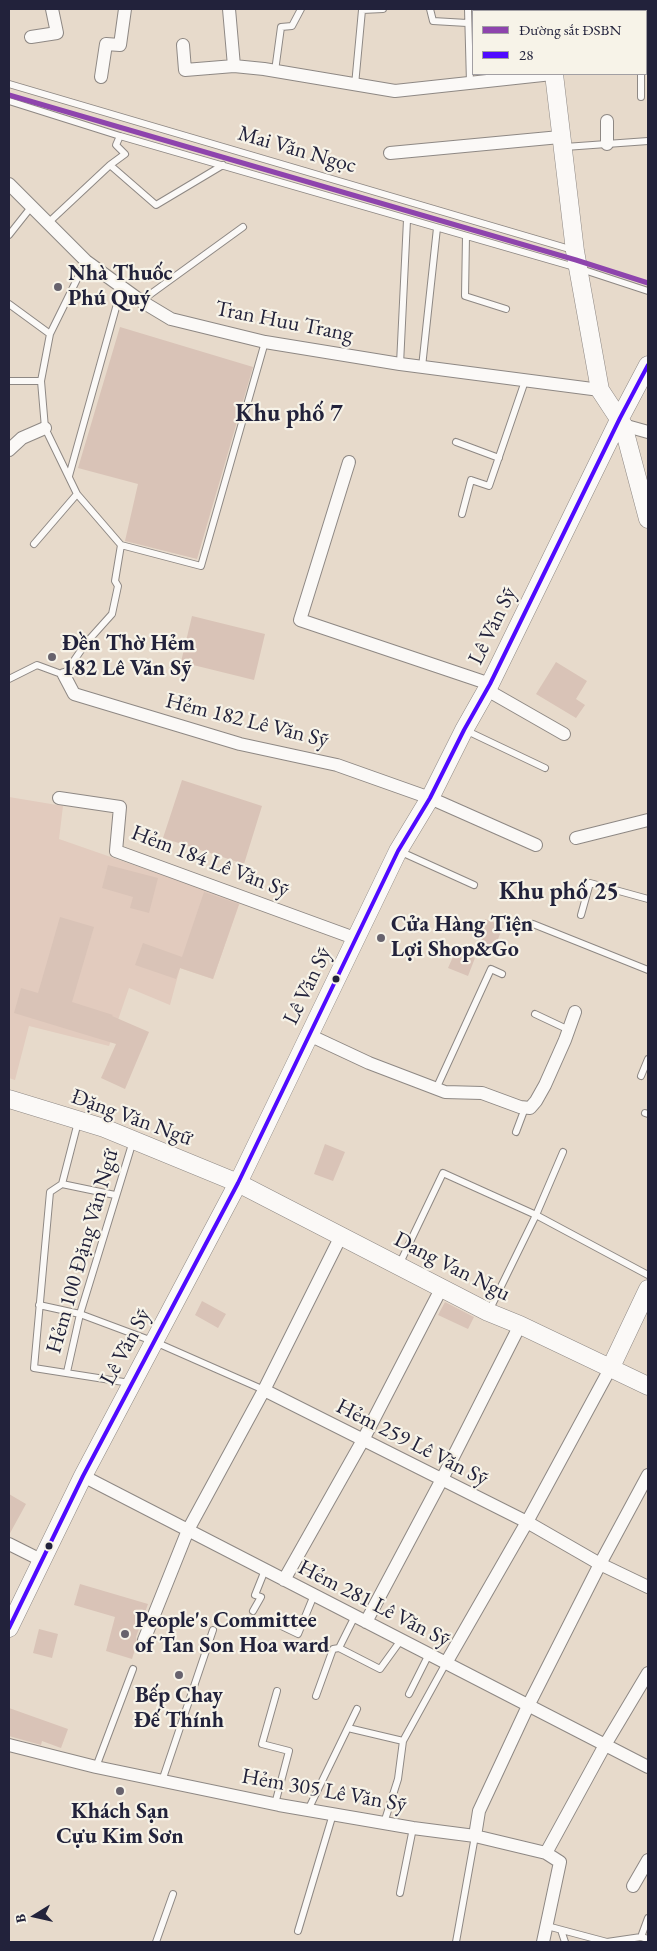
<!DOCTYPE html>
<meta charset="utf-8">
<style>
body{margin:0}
#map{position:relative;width:657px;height:1951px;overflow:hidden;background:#e7dacb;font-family:"EB Garamond",serif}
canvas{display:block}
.frame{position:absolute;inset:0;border:10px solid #22223b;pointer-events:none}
.legend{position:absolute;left:472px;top:10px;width:175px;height:65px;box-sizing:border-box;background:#f7f3e8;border:1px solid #a29fa3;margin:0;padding:6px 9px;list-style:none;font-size:15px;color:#22223b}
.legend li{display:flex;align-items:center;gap:10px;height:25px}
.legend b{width:25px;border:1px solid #a29fa3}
.north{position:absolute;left:10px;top:1891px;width:50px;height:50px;-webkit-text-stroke:4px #f7f3e8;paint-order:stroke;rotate:260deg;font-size:14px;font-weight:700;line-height:20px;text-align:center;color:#22223b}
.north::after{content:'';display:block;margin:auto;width:18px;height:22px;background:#22223b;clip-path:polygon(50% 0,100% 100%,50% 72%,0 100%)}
</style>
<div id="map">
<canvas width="657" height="1951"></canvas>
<div class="frame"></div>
<ul class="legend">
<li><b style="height:6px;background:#8e44ad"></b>Đường sắt ĐSBN</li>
<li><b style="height:6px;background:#4f0aff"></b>28</li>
</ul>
<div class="north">B</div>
</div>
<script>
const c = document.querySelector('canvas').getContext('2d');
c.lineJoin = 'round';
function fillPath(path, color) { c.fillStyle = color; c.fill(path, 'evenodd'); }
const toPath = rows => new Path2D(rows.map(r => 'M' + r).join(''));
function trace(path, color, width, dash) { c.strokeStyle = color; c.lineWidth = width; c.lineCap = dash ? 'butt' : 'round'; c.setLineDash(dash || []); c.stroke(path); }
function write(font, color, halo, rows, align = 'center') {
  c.font = font + ' "EB Garamond",serif'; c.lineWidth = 4.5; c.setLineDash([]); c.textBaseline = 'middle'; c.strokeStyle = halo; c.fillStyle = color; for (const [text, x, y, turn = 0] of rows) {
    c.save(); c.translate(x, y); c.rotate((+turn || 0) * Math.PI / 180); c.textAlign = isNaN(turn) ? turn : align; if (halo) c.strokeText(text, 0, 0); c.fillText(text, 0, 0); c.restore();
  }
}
const built = toPath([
 [9,797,63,806,59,839,240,902,213,979,180,968,170,1005,129,988,109,1046,29,1026,15,1080,9,1078]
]);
const building = toPath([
 [120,327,253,367,197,559,125,541,138,484,78,468],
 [192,616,265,634,254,680,181,662],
 [556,662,587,681,576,699,585,705,576,718,536,694],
 [182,780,262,806,244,864,163,838],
 [108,865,158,878,149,913,130,908,133,897,102,888],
 [204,892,239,904,213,979,180,968,176,979,135,965,143,943,182,957],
 [60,917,94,927,72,1002,113,1015,112,1016,149,1032,125,1089,101,1078,116,1044,14,1013,21,988,38,993],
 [485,919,503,926,495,947,477,940],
 [456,950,475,958,468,976,448,968],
 [325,1144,345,1152,333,1181,314,1174],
 [202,1301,226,1314,218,1328,195,1315],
 [445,1302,474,1317,468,1329,438,1315],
 [9,1494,26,1504,9,1535],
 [80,1584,148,1604,136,1637,137,1643,132,1659,106,1651,115,1617,74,1605],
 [39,1629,58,1634,52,1658,33,1653],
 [9,1708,68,1729,61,1748,42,1741,41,1745,9,1736]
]);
const lane = toPath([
 [430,9,433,21,467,23],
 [468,9,470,83],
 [275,71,281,27,292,26,301,9],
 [9,84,573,250],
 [355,85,362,10,383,9],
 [641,97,641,74],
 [9,101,120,136,578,268,648,291],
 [565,147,648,141],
 [110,165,156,205,223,165],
 [48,223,110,165,125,154,116,145,120,136],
 [9,235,32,206],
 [466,236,465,296,506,309],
 [86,261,50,334,41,381,45,428,77,494,121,545],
 [141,301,243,227],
 [9,304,50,334],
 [400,364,407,220],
 [422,367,437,228],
 [9,381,41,381],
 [456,442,499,458],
 [69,476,122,286],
 [462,514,471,480,489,486,525,381],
 [34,544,77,494],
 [121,545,201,566,265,342],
 [9,679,37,665,64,675,86,643,112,614,118,586,115,581,121,545],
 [465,730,545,768],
 [399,851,474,885],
 [581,915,590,883,648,899],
 [533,924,648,970],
 [535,1014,569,1030],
 [641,1076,648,1059],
 [436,1089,491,969,502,974],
 [645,1113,648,1114],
 [78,1122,62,1184,50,1192,34,1368,130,1383],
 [516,1132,525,1108],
 [62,1184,115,1195],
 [399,1265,443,1173,536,1215,648,1275],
 [39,1305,80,1314,155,1342,264,1390],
 [489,1311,536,1215,563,1152],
 [67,1372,80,1314,133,1141],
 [253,1611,261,1597,255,1595,265,1570],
 [273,1622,298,1634,314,1595],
 [339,1648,380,1669,401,1640],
 [409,1694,429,1654],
 [316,1696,333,1649,339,1648,355,1616],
 [348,1728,403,1741],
 [96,1767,133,1669],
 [162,1781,213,1630],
 [275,1804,289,1751,262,1744,277,1691],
 [308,1810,357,1709],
 [384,1823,398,1779,403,1741,446,1663],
 [400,1893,413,1828],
 [547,1926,607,1942,641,1937,648,1939],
 [561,1930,565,1942],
 [298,1931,333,1814],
 [641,1937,648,1918],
 [156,1942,173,1894],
 [456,1942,475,1836]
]);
const street = toPath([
 [229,9,234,66,264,69,395,91,552,74],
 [31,37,57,33,52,9],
 [183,45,185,70,234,66],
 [101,77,106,44,120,45,125,9],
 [607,121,607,144],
 [390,153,560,137],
 [9,184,86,261,141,301,171,319,265,342,400,364,600,390],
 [623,425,648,432],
 [9,450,22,438,45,428],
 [349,462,300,620,490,684],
 [64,675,74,694,240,744,337,765,430,798,536,845],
 [487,690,564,734],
 [59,798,120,807,116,851,357,939],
 [576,838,648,820],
 [309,1035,369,1063,445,1092,482,1093,520,1107,530,1108,536,1101,545,1085,565,1040,575,1012],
 [264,1390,527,1522,600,1564,648,1587],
 [83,1476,648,1767],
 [9,1544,41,1560],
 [284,1580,363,1440,441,1289],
 [366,1622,441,1481,520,1325],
 [144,1640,188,1530,264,1390,341,1236],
 [446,1663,527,1522,611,1367],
 [9,1745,96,1767,279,1805,413,1828,475,1836,546,1853,560,1862,543,1942],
 [475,1836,479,1811,528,1706,600,1564,648,1475],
 [546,1853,605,1745,648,1673],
 [633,1886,648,1860]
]);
const secondary = toPath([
 [547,9,548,11],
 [554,74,575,251,600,390,623,425,648,519],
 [9,1099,104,1128,238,1183,488,1312,520,1325,648,1386],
 [611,1367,648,1289],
 [9,1628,83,1476,238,1183,398,851,430,798,464,730,490,684,620,418,648,365]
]);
const bus1 = toPath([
 [9,1628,83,1476,238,1183,398,851,430,798,464,730,490,684,620,418,648,365]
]);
const rail1 = toPath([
 [9,95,576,260,648,283]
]);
const markers = [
 [58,287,5,"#67626d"],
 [52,657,5,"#67626d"],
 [381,938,5,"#67626d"],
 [336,979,4.5,"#22223b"],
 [49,1546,4.5,"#22223b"],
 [125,1634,5,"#67626d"],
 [179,1675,5,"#67626d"],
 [120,1791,5,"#67626d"]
];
const streetNames = [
 ["Mai Văn Ngọc",297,150,16],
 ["Tran Huu Trang",284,322,11],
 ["Lê Văn Sỹ",493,626,-64],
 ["Hẻm 182 Lê Văn Sỹ",247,721,14],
 ["Hẻm 184 Lê Văn Sỹ",210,862,21],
 ["Lê Văn Sỹ",308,986,-64],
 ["Đặng Văn Ngữ",132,1118,20],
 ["Hẻm 100 Đặng Văn Ngữ",83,1251,-74],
 ["Dang Van Ngu",452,1267,27],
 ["Lê Văn Sỹ",126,1347,-62],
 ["Hẻm 259 Lê Văn Sỹ",412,1443,27],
 ["Hẻm 281 Lê Văn Sỹ",374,1604,27],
 ["Hẻm 305 Lê Văn Sỹ",324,1791,10]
];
const poiNames = [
 ["Nhà Thuốc",68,274],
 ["Phú Quý",68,299],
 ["Đền Thờ Hẻm",62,644],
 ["182 Lê Văn Sỹ",62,669],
 ["Cửa Hàng Tiện",391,925],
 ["Lợi Shop&Go",391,950],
 ["People's Committee",135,1621],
 ["of Tan Son Hoa ward",135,1646],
 ["Bếp Chay",179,1696,"center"],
 ["Đế Thính",179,1721,"center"],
 ["Khách Sạn",120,1812,"center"],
 ["Cựu Kim Sơn",120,1837,"center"]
];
const neighbourhoodNames = [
 ["Khu phố 7",289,414],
 ["Khu phố 25",559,892]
];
fillPath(built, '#e2cbbe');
fillPath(building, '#d9c3b7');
trace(lane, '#8e8884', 8);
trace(street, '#8e8884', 14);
trace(secondary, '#8e8884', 19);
trace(lane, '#fbf9f7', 6);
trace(street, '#fbf9f7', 12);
trace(secondary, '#fbf9f7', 18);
trace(bus1, '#4f0aff', 4);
trace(rail1, '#8e44ad', 5);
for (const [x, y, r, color] of markers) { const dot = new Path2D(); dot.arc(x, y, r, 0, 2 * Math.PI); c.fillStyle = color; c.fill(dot); trace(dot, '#f7f3e8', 2); }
write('22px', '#22223b', '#f7f3e8', streetNames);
write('bold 22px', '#22223b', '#f7f3e8', poiNames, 'left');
write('bold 24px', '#22223b', '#f7f3e8', neighbourhoodNames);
</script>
